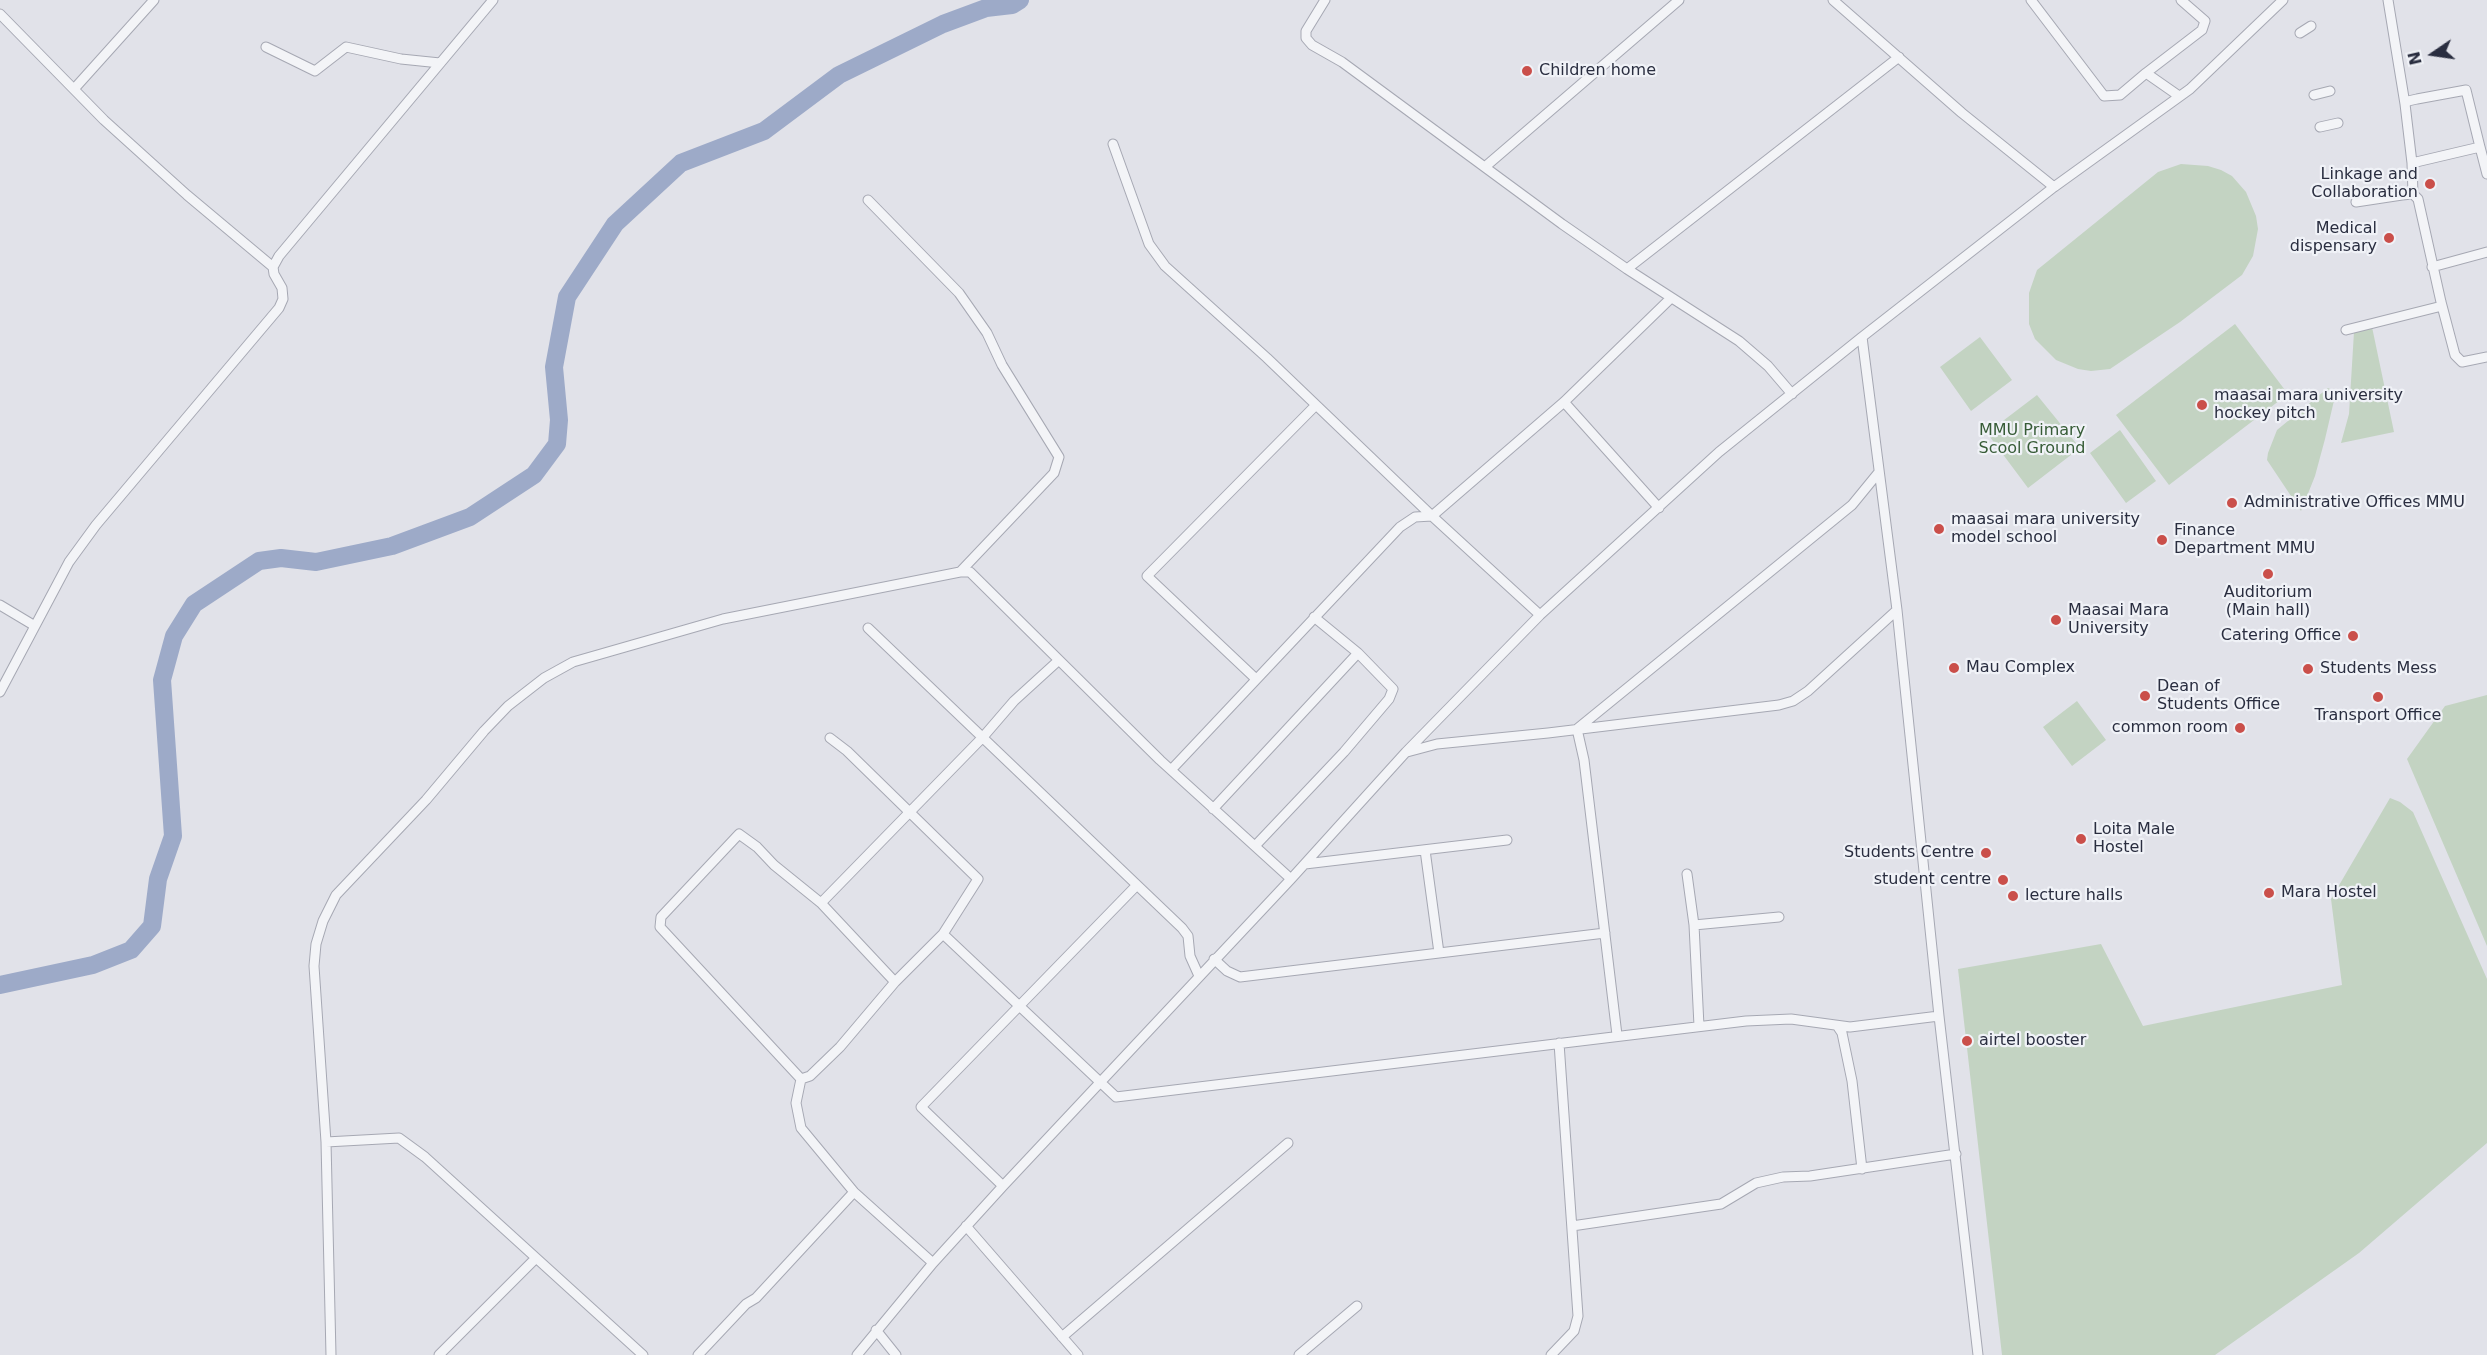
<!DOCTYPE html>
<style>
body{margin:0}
#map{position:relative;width:2487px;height:1355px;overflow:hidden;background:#e1e2e9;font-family:"DejaVu Sans",sans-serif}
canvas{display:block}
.north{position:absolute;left:2403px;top:24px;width:60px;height:60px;-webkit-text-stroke:4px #f0f2f7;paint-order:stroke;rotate:257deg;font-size:16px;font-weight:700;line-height:24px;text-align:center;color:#2a2e40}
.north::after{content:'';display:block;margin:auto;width:21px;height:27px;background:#2a2e40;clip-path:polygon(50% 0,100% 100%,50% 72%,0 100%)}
</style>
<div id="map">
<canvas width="2487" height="1355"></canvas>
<div class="north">N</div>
</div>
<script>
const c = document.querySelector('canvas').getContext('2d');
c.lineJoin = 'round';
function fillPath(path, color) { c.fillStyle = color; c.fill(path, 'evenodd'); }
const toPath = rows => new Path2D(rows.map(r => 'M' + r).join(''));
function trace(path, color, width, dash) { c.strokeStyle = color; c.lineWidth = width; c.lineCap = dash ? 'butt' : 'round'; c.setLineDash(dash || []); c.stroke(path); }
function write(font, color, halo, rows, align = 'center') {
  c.font = font + ' "DejaVu Sans",sans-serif'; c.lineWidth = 4.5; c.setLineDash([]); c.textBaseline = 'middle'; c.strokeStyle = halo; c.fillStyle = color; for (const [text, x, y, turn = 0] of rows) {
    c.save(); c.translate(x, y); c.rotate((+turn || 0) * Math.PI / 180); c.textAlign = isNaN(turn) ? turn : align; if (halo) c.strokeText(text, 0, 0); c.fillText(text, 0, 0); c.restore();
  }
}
const green = toPath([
 [2181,164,2208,166,2221,170,2232,176,2246,192,2256,216,2258,229,2253,256,2242,275,2180,322,2110,369,2091,371,2078,369,2056,360,2035,339,2029,324,2029,293,2037,270,2158,172],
 [2235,324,2288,394,2169,485,2116,415],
 [2372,327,2394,432,2341,443,2349,414,2354,332],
 [1980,337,2012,380,1971,411,1940,367],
 [2328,388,2336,392,2325,439,2315,476,2301,511,2267,460,2268,453,2277,430],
 [2037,395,2080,448,2028,488,1987,433],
 [2120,430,2156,481,2126,503,2090,453],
 [2487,695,2487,946,2407,759,2445,706],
 [2077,701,2106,740,2072,766,2043,727],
 [2390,798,2400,802,2413,812,2487,979,2487,1143,2359,1253,2215,1355,2002,1355,1958,969,2101,944,2143,1026,2342,985,2331,899]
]);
const river = toPath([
 [0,985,93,965,131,950,152,926,158,879,173,836,162,680,174,636,194,604,259,561,281,558,316,562,392,546,470,517,534,475,557,444,559,420,554,367,567,297,615,224,681,163,764,131,839,75,943,24,986,8,1012,5,1020,0]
]);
const street = toPath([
 [1325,0,1306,31,1306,38,1312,45,1342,62,1562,224,1627,269,1739,341,1768,366,1792,394],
 [1833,0,1962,113,2054,187],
 [2031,0,2104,96,2120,95,2146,73],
 [2388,0,2405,104],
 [0,14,104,120,187,195,273,267],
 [2300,33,2311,26],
 [266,47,315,71,346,47,401,59,440,63],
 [74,89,154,0],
 [2314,95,2330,91],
 [2179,96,2146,73,2202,30,2205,21,2181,0],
 [2320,127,2338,123],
 [1113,144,1149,244,1165,266,1267,358,1432,516,1540,615],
 [2480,147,2487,174],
 [2412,163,2480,147,2466,90,2417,99,2408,101,2405,104,2412,163,2413,194],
 [1486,166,1679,0],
 [868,200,959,293,987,333,1002,365,1059,457,1054,473,960,572],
 [2356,202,2402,195,2413,194,2418,199,2441,302,2455,355,2462,362,2487,357],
 [2432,267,2487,252],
 [1627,269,1899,57],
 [2346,330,2442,306],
 [1564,402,1659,508],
 [0,605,35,626],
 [868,628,1182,928,1188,936,1190,956,1199,976],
 [1256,679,1147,576,1316,405],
 [0,692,69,562,96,525,279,308,283,299,282,288,274,274,273,267,279,256,493,0],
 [1407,752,1437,744,1548,733,1779,705,1793,701,1808,691,1897,610],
 [1171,770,1400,527,1415,517,1432,516,1564,402,1671,298],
 [1213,809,1358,653],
 [1255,846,1344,752,1389,699,1393,689,1358,653,1314,617],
 [1425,850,1439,953],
 [1305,864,1507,840],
 [1687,874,1694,925,1699,1026],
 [821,903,983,737,1014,701,1059,660],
 [1694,925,1779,917],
 [943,934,1116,1097,1746,1021,1791,1019,1850,1027,1939,1016],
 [1214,959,1227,971,1240,977,1605,933],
 [1838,1027,1842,1033,1852,1081,1862,1169],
 [1617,1035,1584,760,1577,729,1852,505,1879,472],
 [801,1079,660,927,661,917,739,834,757,847,774,865,821,903,895,982],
 [801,1079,810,1076,840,1047,895,982,943,934,978,879,847,751,830,738],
 [801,1079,796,1103,801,1128,854,1192,933,1263],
 [326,1142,399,1138,425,1157,643,1355],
 [1003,1186,921,1107,1137,885],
 [966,1226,1078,1355],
 [1572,1226,1721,1204,1756,1183,1783,1177,1810,1176,1956,1154],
 [876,1330,896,1355],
 [1062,1337,1288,1143],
 [331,1355,326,1142,314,966,316,944,323,921,336,895,426,800,484,731,508,706,544,678,573,662,723,619,960,572,970,572,1160,760,1291,879],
 [439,1355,536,1258],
 [698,1355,746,1304,756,1298,854,1192],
 [857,1355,933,1263,1003,1186,1291,879,1406,752,1540,615,1719,452,1862,337],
 [1299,1355,1357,1306],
 [1551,1355,1574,1331,1578,1316,1559,1043],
 [1978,1355,1939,1016,1897,610,1862,337,2054,187,2190,89,2283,0]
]);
const markers = [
 [1527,71,6,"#ca4f4a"],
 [2430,184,6,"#ca4f4a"],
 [2389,238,6,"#ca4f4a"],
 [2202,405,6,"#ca4f4a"],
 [2232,503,6,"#ca4f4a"],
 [1939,529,6,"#ca4f4a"],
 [2162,540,6,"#ca4f4a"],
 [2268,574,6,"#ca4f4a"],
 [2056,620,6,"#ca4f4a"],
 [2353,636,6,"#ca4f4a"],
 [1954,668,6,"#ca4f4a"],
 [2308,669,6,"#ca4f4a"],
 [2145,696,6,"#ca4f4a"],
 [2378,697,6,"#ca4f4a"],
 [2240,728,6,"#ca4f4a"],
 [2081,839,6,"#ca4f4a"],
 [1986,853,6,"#ca4f4a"],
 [2003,880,6,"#ca4f4a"],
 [2269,893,6,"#ca4f4a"],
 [2013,896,6,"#ca4f4a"],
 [1967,1041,6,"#ca4f4a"]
];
const poiNames = [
 ["Children home",1539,71],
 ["Linkage and",2418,175,"right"],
 ["Collaboration",2418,193,"right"],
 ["Medical",2377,229,"right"],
 ["dispensary",2377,247,"right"],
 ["maasai mara university",2214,396],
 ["hockey pitch",2214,414],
 ["Administrative Offices MMU",2244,503],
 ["maasai mara university",1951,520],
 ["model school",1951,538],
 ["Finance",2174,531],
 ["Department MMU",2174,549],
 ["Auditorium",2268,593,"center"],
 ["(Main hall)",2268,611,"center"],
 ["Maasai Mara",2068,611],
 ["University",2068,629],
 ["Catering Office",2341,636,"right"],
 ["Mau Complex",1966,668],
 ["Students Mess",2320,669],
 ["Dean of",2157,687],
 ["Students Office",2157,705],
 ["Transport Office",2378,716,"center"],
 ["common room",2228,728,"right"],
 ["Loita Male",2093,830],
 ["Hostel",2093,848],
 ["Students Centre",1974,853,"right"],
 ["student centre",1991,880,"right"],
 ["Mara Hostel",2281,893],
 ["lecture halls",2025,896],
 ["airtel booster",1979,1041]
];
const parkNames = [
 ["MMU Primary",2032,431],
 ["Scool Ground",2032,449]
];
fillPath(green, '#c3d3c2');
trace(river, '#9daac8', 18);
trace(street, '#a6a8b3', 11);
trace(street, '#f3f4f7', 9);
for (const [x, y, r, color] of markers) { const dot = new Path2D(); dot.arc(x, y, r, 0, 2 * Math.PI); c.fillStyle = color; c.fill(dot); trace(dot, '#f0f2f7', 2); }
write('16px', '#2a2e40', '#f0f2f7', poiNames, 'left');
write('16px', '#375c37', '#f0f2f7', parkNames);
</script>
